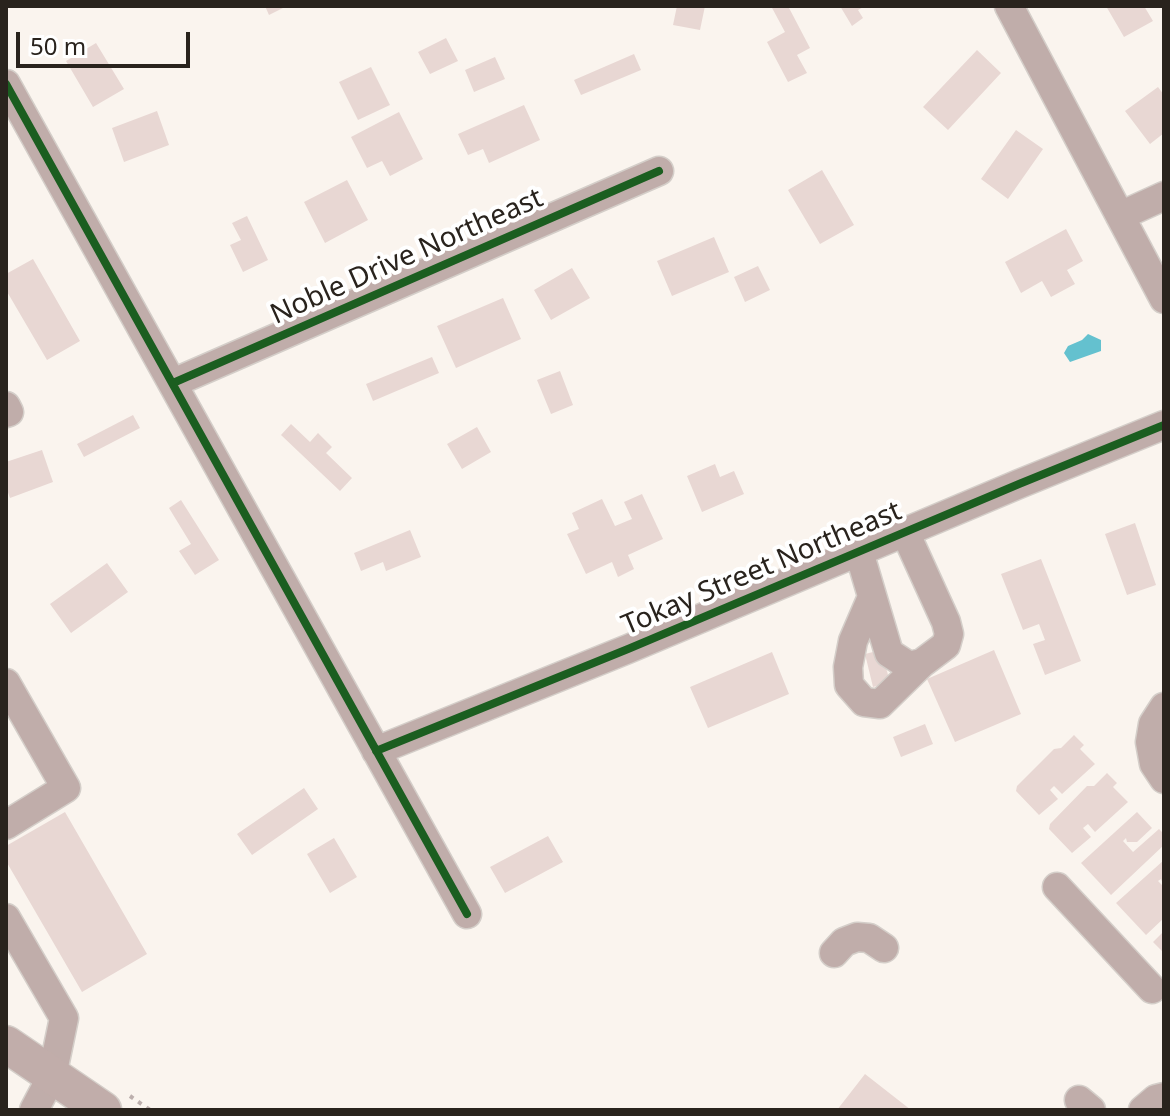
<!DOCTYPE html>
<style>
body{margin:0}
#map{position:relative;width:1170px;height:1116px;overflow:hidden;background:#faf4ee;font-family:"Noto Sans",sans-serif}
canvas{display:block}
.frame{position:absolute;inset:0;border:8px solid #29231d;pointer-events:none}
.scale{position:absolute;left:16px;top:32px;width:174px;height:36px;box-sizing:border-box;border:4px solid #29231d;border-top:0;padding-left:10px;font-size:24px;line-height:28px;white-space:nowrap;color:#29231d;-webkit-text-stroke:6px #fff;paint-order:stroke}
</style>
<div id="map">
<canvas width="1170" height="1116"></canvas>
<div class="frame"></div>
<div class="scale">50 m</div>
</div>
<script>
const c = document.querySelector('canvas').getContext('2d');
c.lineJoin = 'round';
function fillPath(path, color) { c.fillStyle = color; c.fill(path, 'evenodd'); }
const toPath = rows => new Path2D(rows.map(r => 'M' + r).join(''));
function trace(path, color, width, dash) { c.strokeStyle = color; c.lineWidth = width; c.lineCap = dash ? 'butt' : 'round'; c.setLineDash(dash || []); c.stroke(path); }
function write(font, color, halo, rows, align = 'center') {
  c.font = font + ' "Noto Sans",sans-serif'; c.lineWidth = 8; c.setLineDash([]); c.textBaseline = 'middle'; c.strokeStyle = halo; c.fillStyle = color; for (const [text, x, y, turn = 0] of rows) {
    c.save(); c.translate(x, y); c.rotate((+turn || 0) * Math.PI / 180); c.textAlign = isNaN(turn) ? turn : align; if (halo) c.strokeText(text, 0, 0); c.fillText(text, 0, 0); c.restore();
  }
}
const water = toPath([
 [1088,334,1101,340,1101,351,1070,362,1064,353,1068,346,1082,340]
]);
const building = toPath([
 [265,6,287,6,269,15],
 [677,6,705,6,700,30,673,25],
 [771,6,788,6,810,48,797,55,807,73,788,82,767,42,785,32],
 [840,6,865,6,858,10,863,18,852,26],
 [1106,6,1144,6,1153,21,1124,37],
 [446,38,458,61,430,74,418,52],
 [96,43,124,89,93,107,66,61],
 [977,50,1001,73,948,130,923,107],
 [634,54,641,70,581,95,574,80],
 [495,57,505,79,474,92,465,70],
 [371,67,390,105,358,120,339,82],
 [1158,87,1164,95,1164,133,1150,144,1125,111],
 [524,105,540,140,489,163,483,149,468,155,458,134],
 [157,111,169,145,124,162,112,128],
 [399,112,423,159,390,176,382,161,367,168,351,137],
 [1016,130,1043,149,1008,199,981,179],
 [822,170,854,225,820,244,788,190],
 [347,180,368,220,325,243,304,202],
 [247,216,268,260,243,272,230,245,241,240,232,223],
 [1066,229,1083,261,1067,270,1075,284,1051,297,1042,281,1021,293,1005,262],
 [714,237,729,272,672,296,657,261],
 [33,259,80,341,47,360,6,290,6,274],
 [758,266,770,290,745,302,734,277],
 [572,268,590,298,551,320,534,290],
 [503,298,521,339,456,368,437,326],
 [432,357,439,373,373,401,366,384],
 [560,371,573,405,551,414,537,380],
 [133,415,140,428,84,457,77,444],
 [291,424,310,442,318,433,332,447,326,453,352,478,340,491,281,435],
 [477,427,491,452,462,469,447,444],
 [42,450,53,482,10,498,6,487,6,462],
 [715,464,720,477,734,471,744,494,702,512,687,476],
 [642,494,663,539,628,555,634,569,618,577,612,562,586,574,567,534,579,529,572,513,602,499,615,526,632,519,624,502],
 [181,500,219,560,195,575,179,551,191,544,169,508],
 [1135,523,1156,585,1127,595,1105,534],
 [410,530,421,557,386,571,383,562,361,571,354,553],
 [1041,559,1081,661,1045,675,1033,644,1045,640,1039,624,1023,630,1001,574],
 [107,563,128,592,71,633,50,604],
 [881,650,890,682,873,687,865,654],
 [994,650,1021,714,955,742,927,679],
 [772,652,789,694,708,728,690,687],
 [925,724,933,744,901,757,893,737],
 [1074,735,1084,745,1080,749,1095,764,1062,794,1054,786,1050,790,1058,799,1039,815,1016,791,1017,786,1054,749,1061,748],
 [1107,773,1117,783,1113,787,1128,802,1095,832,1088,824,1083,828,1091,837,1072,853,1049,829,1050,824,1087,786,1094,786],
 [304,788,318,809,252,855,237,834],
 [65,812,147,954,82,992,6,861,6,846],
 [1137,812,1152,828,1137,842,1127,842,1126,838,1123,841,1133,852,1159,829,1164,834,1164,845,1111,895,1081,863],
 [548,836,563,862,505,893,490,867],
 [334,838,357,877,330,893,307,854],
 [1164,860,1164,886,1161,879,1158,881,1164,887,1164,918,1146,935,1116,903],
 [1164,931,1164,953,1153,942],
 [865,1074,911,1110,837,1110]
]);
const path = toPath([
 [130,1096,150,1110]
]);
const minor = toPath([
 [1009,6,1164,299],
 [6,84,467,914],
 [1120,216,1164,196],
 [173,383,659,171],
 [6,406,9,412,6,413],
 [859,552,889,653,909,666,922,663,946,645,949,634,946,622,905,532],
 [872,597,853,641,848,667,849,685,864,702,880,704,922,663],
 [6,683,66,788,6,825],
 [1164,707,1153,724,1150,742,1154,764,1164,779],
 [376,751,628,649,1019,484,1164,425],
 [1057,887,1152,989],
 [6,918,64,1018,52,1076,34,1110],
 [834,953,844,942,857,937,869,938,884,948],
 [1079,1100,1091,1110],
 [1143,1110,1156,1099,1164,1097]
]);
const major = toPath([
 [6,1044,103,1110]
]);
const cycleway = toPath([
 [6,84,467,914],
 [173,383,659,171],
 [376,751,628,649,1019,484,1164,425]
]);
const streetNames = [
 ["Noble Drive Northeast",407,257,-24],
 ["Tokay Street Northeast",762,569,-23]
];
fillPath(water, '#64c1cf');
fillPath(building, '#e8d7d3');
trace(minor, '#d4cec9', 31);
trace(major, '#d4cec9', 39);
trace(path, '#bcafad', 4, [4, 6]);
trace(minor, '#c0adaa', 28);
trace(major, '#c1adaa', 36);
trace(cycleway, '#1b5e20', 8);
write('28px', '#29231d', '#fff', streetNames);
</script>
